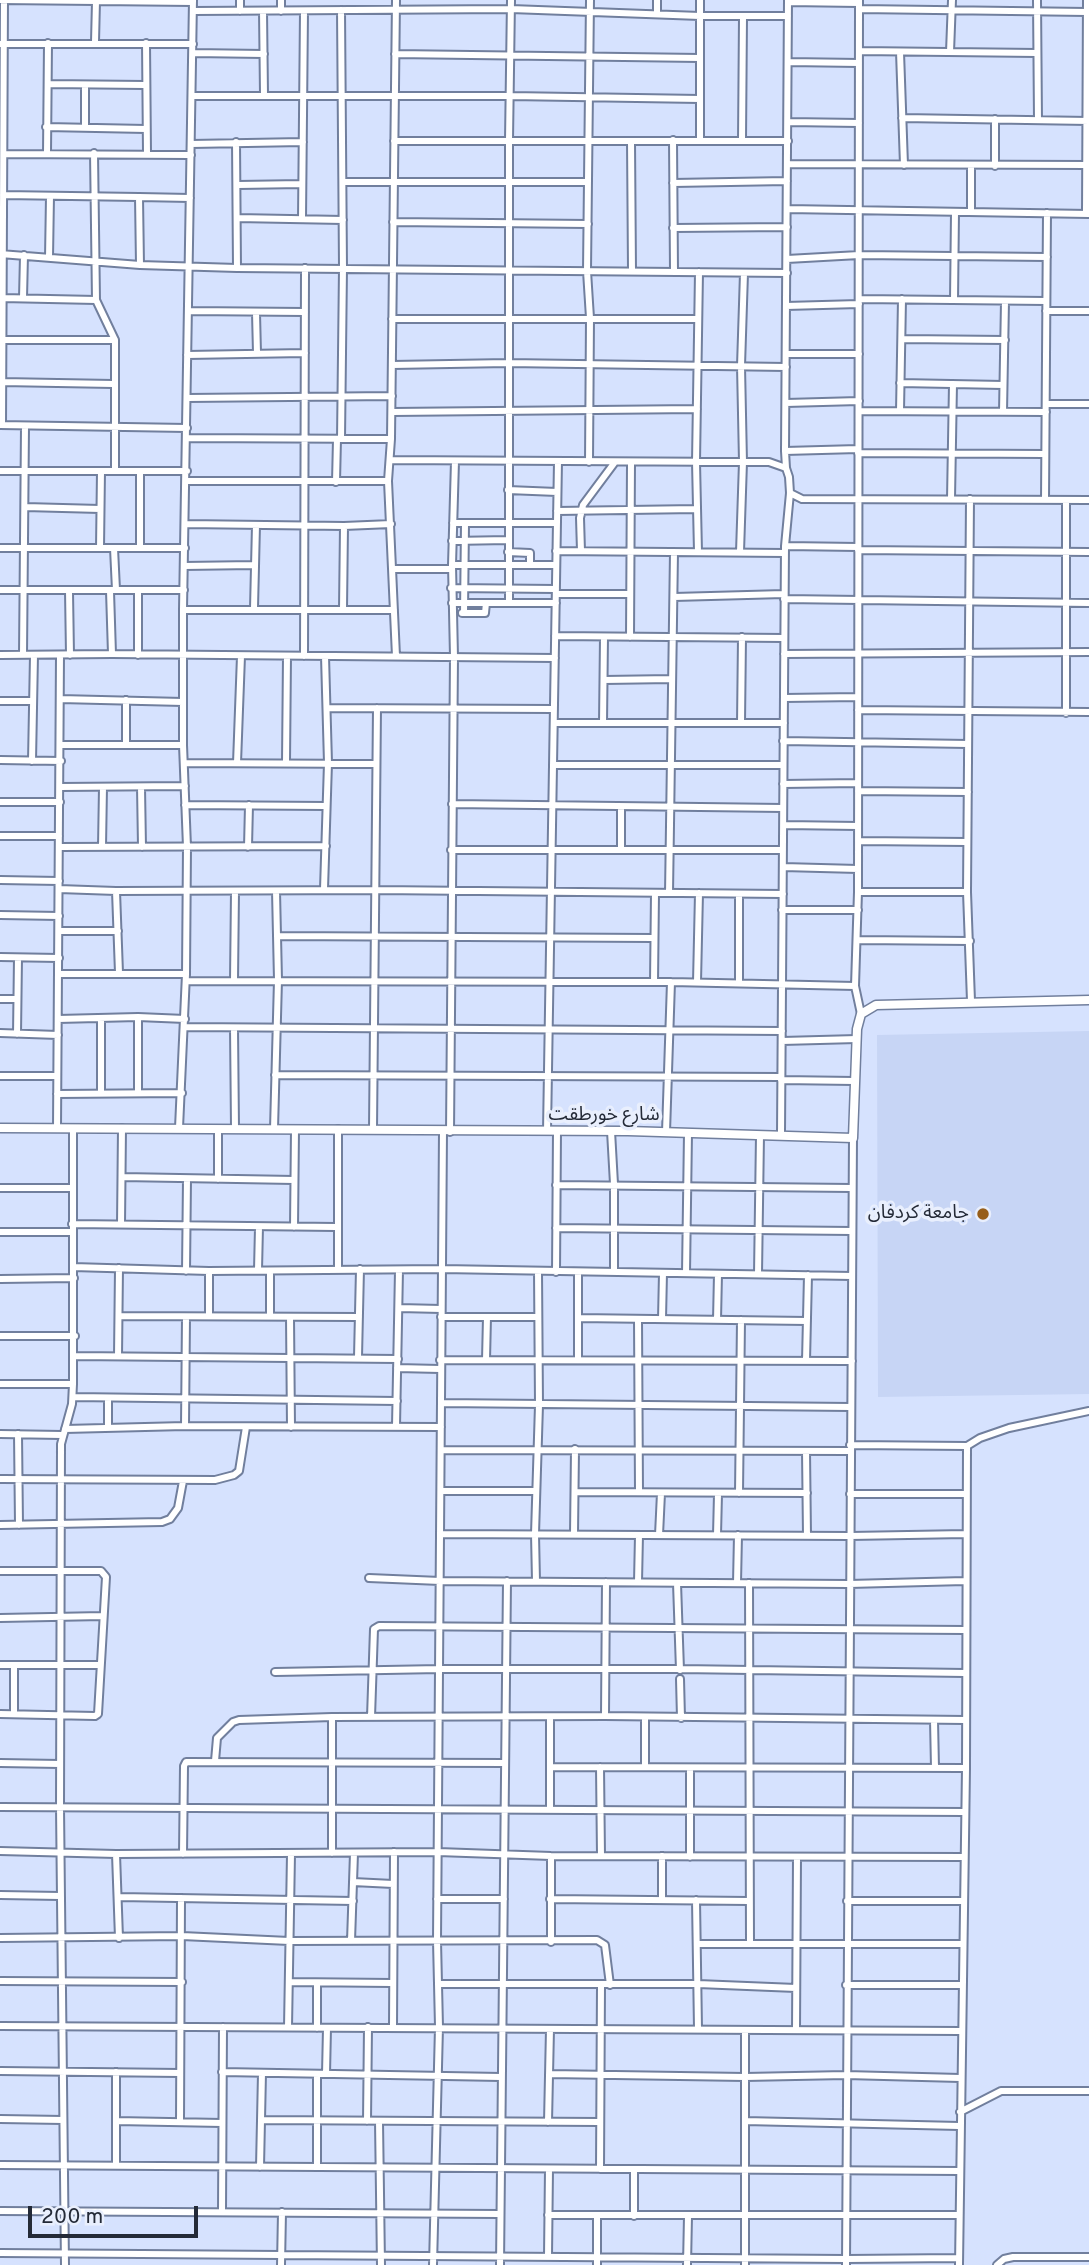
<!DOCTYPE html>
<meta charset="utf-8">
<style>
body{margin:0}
#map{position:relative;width:1089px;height:2265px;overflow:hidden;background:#d6e2fe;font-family:Overpass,sans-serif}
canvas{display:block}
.scale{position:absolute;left:28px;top:2206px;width:170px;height:32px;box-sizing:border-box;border:4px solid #242a37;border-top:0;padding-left:9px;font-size:21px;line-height:24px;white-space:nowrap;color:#242a37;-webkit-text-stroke:5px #e9effd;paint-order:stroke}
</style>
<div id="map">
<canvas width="1089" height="2265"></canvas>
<div class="scale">200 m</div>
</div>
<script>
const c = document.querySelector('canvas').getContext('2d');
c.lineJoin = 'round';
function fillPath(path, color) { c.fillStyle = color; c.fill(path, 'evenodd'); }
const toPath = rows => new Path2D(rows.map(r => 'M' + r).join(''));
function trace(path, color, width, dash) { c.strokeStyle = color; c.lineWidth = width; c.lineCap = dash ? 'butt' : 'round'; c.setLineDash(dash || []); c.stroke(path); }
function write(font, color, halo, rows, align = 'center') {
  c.font = font + ' Overpass,"Noto Sans Arabic",sans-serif'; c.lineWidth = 7; c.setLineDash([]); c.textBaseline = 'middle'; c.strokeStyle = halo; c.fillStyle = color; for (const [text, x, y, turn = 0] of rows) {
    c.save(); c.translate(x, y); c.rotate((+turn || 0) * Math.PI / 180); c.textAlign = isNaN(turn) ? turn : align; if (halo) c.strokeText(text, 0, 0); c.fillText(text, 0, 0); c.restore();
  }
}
const built = toPath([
 [1089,1031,1089,1394,878,1397,877,1035]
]);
const minor = toPath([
 [0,0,193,2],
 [700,0,700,140],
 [859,0,858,892,855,986,861,1014],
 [1037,0,1038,120],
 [788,2,859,3],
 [859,9,1087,12],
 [341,10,343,268,341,439],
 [193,11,511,9,700,16,788,16],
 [240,11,240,0],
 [263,11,264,95],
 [281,11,281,0],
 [657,14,657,0],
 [95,42,96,1],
 [146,43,147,153],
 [0,44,193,44],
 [859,51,1037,53],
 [900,52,904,165],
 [950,52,952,0],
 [193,53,264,54],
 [395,54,700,58],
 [788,62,859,63],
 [48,84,145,85],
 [85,85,85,127],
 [192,96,510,96,700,99],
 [902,118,1089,121],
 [995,119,995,166],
 [788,122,859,123],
 [46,127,146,129],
 [673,140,674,272],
 [742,140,743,17],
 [394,141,788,141],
 [631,141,632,271],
 [236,142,237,268],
 [191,144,303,142],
 [47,153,48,43],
 [94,153,96,300,115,340,115,471],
 [4,154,191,155],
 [787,164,1089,165],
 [971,166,971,212],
 [343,182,588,182],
 [673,183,787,181],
 [238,185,302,184],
 [3,195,139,197,140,265],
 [139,197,190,198],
 [787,209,1089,214],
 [1086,214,1087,0],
 [237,218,343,220],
 [302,219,304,11],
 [393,222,588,224],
 [673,228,787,227],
 [0,254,140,265,237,268,787,273],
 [49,258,50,196],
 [787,259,859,255,1047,257],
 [2,298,96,300],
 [23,298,24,255],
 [859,299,1046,301],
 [954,300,955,212],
 [786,306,859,304],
 [188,311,305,312],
 [1046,311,1089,311],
 [256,313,257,353],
 [392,319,698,319],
 [902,339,1005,340],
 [2,340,115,340],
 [786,354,859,354],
 [187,355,305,353],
 [392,365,508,363,786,367],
 [2,382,113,384],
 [900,383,1003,385],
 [187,398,392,396],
 [786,403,859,401],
 [1046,404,1089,404],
 [859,411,1046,412],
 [900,411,902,299],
 [392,412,697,409],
 [1003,412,1005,301],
 [0,425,187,428],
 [2,425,4,0],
 [187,438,391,439],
 [785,451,858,449],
 [858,453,1045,454],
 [390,460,743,462,769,462,786,468],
 [589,462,590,318,587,271,590,0],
 [0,471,187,471],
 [140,472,140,548],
 [187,481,388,481],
 [336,482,337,439],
 [508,490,557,492],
 [790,493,802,499,1089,500],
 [951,499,953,384],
 [970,499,967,892,971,1001],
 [1045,500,1047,213],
 [1066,500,1066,713],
 [25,507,100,509],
 [557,511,697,509],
 [453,523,557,523],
 [186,524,344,526,391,524],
 [452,541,508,540],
 [785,546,858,547],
 [0,548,185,548],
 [100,548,101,471],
 [114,548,116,590],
 [858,550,1089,552],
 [556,551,785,553],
 [581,551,580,518,583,505,615,462],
 [508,552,530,553,530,564],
 [698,552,696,462,699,272],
 [740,552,743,462,741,366,744,273],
 [452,565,556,565],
 [184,566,254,565],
 [392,569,452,569],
 [451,588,556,589],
 [0,590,184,590],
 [69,591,70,655],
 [110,591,112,654],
 [138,591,138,655],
 [556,594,630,594],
 [674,597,784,594],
 [784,599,1089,603],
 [452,603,556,603],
 [509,603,509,140,511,0],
 [254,608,256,525],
 [343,609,344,526],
 [183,610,394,610],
 [462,613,485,613,486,603],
 [464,613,465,524],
 [555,636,784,638],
 [630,637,631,463],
 [784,654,1089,652],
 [0,655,112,654,555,658],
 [23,655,25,426],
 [304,656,305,268],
 [396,656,388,481,391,439,396,0],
 [604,680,672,679],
 [784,698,858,697],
 [60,699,183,702],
 [126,700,126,744],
 [0,701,33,701],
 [327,708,554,709],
 [858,710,1089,712],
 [554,723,784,723],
 [603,723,604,637],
 [741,723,742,637],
 [783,741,968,744],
 [61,745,183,745],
 [0,760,61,761],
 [32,761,34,655],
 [286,762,287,656],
 [184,763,376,764],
 [237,763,241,656],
 [553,765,783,765],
 [783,784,858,783],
 [60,787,185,786],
 [141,787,142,847],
 [858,791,968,792],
 [0,802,60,802],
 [452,804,783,808],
 [185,805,326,806],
 [784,825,858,826],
 [0,836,59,836],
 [858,841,967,842],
 [59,847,326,846],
 [102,847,103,787],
 [248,847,249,805],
 [621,848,621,807],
 [451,850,783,850],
 [783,867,858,869],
 [0,880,59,881],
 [59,889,116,891,377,890,783,894],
 [324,889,328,763,325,656],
 [116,891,119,973],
 [858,892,967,892],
 [669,893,674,552],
 [782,910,858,910],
 [0,915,59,916],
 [59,931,118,931],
 [277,936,654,938],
 [858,940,970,941],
 [0,957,59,958],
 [59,974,186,974],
 [234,980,235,891],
 [186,981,671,982,855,986],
 [654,982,655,893],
 [697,982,699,893],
 [739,982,739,894],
 [0,999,17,999],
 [58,1019,138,1017,185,1019],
 [184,1027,782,1031],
 [234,1028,235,1128],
 [0,1033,58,1035],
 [17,1034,18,958],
 [782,1041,857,1039],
 [275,1075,781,1077],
 [0,1076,57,1076],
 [781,1080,854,1081],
 [101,1093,101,1018],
 [138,1093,138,1017],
 [57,1094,182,1093],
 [57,1128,60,655],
 [179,1128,186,974,187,847,183,745,183,610,193,0],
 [218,1129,218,1179],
 [274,1129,278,980,276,891],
 [373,1129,377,708],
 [547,1131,558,461],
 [611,1131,614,1184,614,1272],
 [450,1132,454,657,452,565,455,461],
 [666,1132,671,982],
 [781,1135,785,546,790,493,789,477,786,468,785,451,788,0],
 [122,1177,294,1180],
 [556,1185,852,1188],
 [0,1188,72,1188],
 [72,1224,336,1227],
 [121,1224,122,1128],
 [294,1227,295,1129],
 [556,1228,852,1231],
 [0,1232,72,1232],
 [73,1267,209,1271,442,1269,852,1276],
 [338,1269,338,1129],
 [258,1270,259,1227],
 [186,1271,187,1179],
 [270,1271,270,1316],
 [556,1272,557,1131],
 [578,1272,578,1360],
 [686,1273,688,1133],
 [758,1274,760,1135],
 [0,1279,74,1278],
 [399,1308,441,1309],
 [119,1316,359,1317],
 [209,1316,209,1271],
 [290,1317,291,1427],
 [441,1317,538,1317],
 [578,1318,807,1321],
 [638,1319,639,1492],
 [662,1319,663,1273],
 [717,1320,718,1274],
 [0,1336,75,1336],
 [74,1356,398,1359],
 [118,1356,119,1268],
 [358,1357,360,1269],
 [440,1360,852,1361],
 [486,1360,487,1317],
 [806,1361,808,1275],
 [397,1368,440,1369],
 [0,1384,73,1384],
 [73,1397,397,1401],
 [108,1400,108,1428],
 [441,1403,851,1407],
 [185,1426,186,1317],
 [396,1426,399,1270],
 [65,1429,185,1426,441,1427],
 [0,1434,62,1435],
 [18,1434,19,1525],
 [850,1445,967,1446,980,1438,1009,1428,1089,1411],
 [441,1450,851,1451],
 [806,1451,807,1536],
 [0,1479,215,1480,234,1475,239,1471,246,1427],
 [441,1491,536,1491],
 [575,1492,807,1493],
 [739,1493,741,1320],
 [850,1494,966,1494],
 [0,1525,162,1522,170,1519,178,1508,183,1481],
 [441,1534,850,1536,966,1534],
 [574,1534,575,1449],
 [659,1535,661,1493],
 [717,1535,718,1494],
 [0,1571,101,1571,106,1577,98,1714,95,1716,0,1714],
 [369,1578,440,1581,849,1584,965,1581],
 [536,1581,535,1534,539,1405,538,1271],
 [638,1582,639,1535],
 [677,1583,680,1670],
 [737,1583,738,1535],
 [749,1583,750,1944],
 [0,1618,103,1616],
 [0,1665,100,1665],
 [14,1666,14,1714],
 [275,1672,440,1669,680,1669,965,1673],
 [680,1679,681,1718],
 [605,1716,606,1582],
 [332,1717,332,1853],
 [371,1717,374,1629,379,1626,965,1630],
 [645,1717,645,1767],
 [934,1720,935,1768],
 [215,1761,217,1738,233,1722,239,1720,332,1717,605,1716,965,1720],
 [0,1763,60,1764],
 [550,1767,966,1768],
 [600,1767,601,1856],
 [0,1807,965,1812],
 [550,1810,550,1717],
 [0,1851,116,1854,438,1852,551,1856,964,1857],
 [116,1854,119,1938],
 [183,1854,184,1766,186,1762,505,1763],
 [551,1856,551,1942],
 [690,1857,690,1768],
 [353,1882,393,1884],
 [0,1895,60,1896],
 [119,1897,353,1901],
 [437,1899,504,1899],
 [550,1899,749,1901],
 [662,1900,662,1856],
 [696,1900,698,2029],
 [847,1901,963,1901],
 [0,1938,182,1936,289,1941,597,1940,605,1945,610,1985],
 [351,1941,354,1853],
 [697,1944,963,1944],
 [0,1981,182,1982],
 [290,1982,392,1983],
 [317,1983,317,2028],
 [438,1984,698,1984,796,1988],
 [846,1985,961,1985],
 [0,2026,960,2031],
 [288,2027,291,1854],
 [393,2027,394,1852],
 [796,2030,797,1857],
 [0,2071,180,2073],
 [116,2072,116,2165],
 [222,2072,501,2077],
 [326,2074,327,2028],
 [549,2074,745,2077,846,2075,960,2078],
 [960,2112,1001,2091,1089,2091],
 [0,2119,63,2120],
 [261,2120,600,2122],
 [116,2121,222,2123],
 [367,2121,368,2027],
 [379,2121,381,2265],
 [745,2121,959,2126],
 [180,2122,181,1898],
 [548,2122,550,2029],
 [0,2165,960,2171],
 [260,2167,262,2073],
 [317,2167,317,2074],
 [600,2169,601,1985],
 [634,2170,634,2216],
 [0,2211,500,2214],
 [222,2211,223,2027],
 [548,2215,959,2215],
 [0,2253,846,2259,958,2258],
 [548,2256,549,2169],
 [65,2265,60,1807,61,1444,72,1404,73,1384,73,1128],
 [281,2265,282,2212],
 [433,2265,439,2027,437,1941,443,1131],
 [500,2265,507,1581],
 [597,2265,597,2216],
 [687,2265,688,2216],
 [745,2265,745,2030],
 [846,2265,853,1138],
 [959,2265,966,1768,967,1446],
 [997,2265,1004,2259,1013,2257,1089,2257]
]);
const tertiary = toPath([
 [0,1128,628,1131,853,1138,857,1029,861,1014,876,1005,1089,1000]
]);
const markers = [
 [983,1214,7,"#975e1a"]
];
const streetNames = [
 ["شارع خورطقت",604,1116]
];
const poiNames = [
 ["جامعة كردفان",969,1214]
];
fillPath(built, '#c7d5f5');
trace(minor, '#717f9d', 10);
trace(tertiary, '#717f9d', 11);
trace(minor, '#fff', 6);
trace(tertiary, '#fff', 8);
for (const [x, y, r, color] of markers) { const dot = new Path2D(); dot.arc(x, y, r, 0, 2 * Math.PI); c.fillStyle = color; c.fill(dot); trace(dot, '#e9effd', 2.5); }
write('19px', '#242a37', '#e9effd', streetNames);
write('19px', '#242a37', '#e9effd', poiNames, 'right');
</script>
